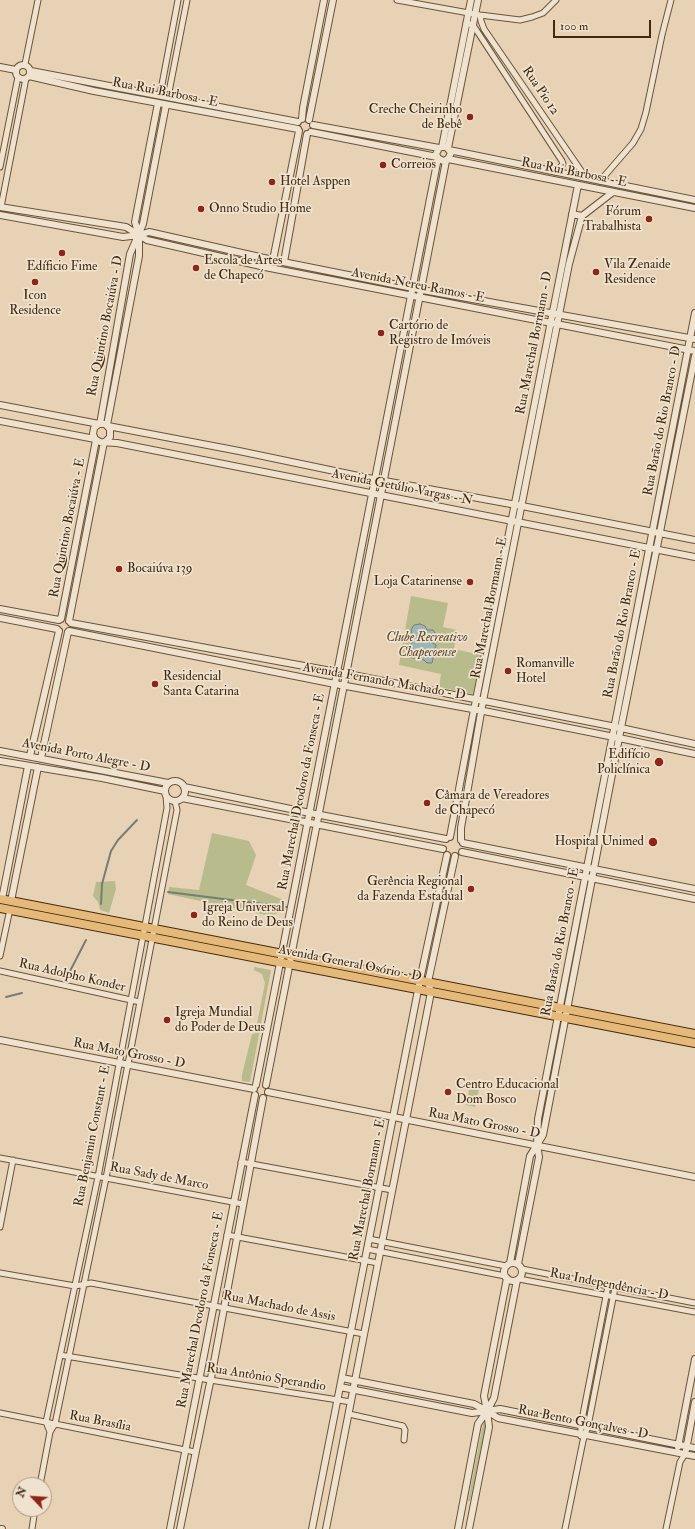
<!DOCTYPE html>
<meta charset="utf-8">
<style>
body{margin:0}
#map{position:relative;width:695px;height:1529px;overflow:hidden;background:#e7d2b5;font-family:"IM FELL Double Pica",serif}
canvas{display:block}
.north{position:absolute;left:12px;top:1477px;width:40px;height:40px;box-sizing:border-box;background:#efe2cf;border:1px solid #aa9883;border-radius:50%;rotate:295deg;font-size:11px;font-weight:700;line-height:16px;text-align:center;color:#422a10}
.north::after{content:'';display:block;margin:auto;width:14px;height:18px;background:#8f2418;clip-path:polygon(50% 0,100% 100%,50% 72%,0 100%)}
.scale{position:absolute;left:553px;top:20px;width:98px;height:18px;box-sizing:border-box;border:2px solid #422a10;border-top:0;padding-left:5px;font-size:12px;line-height:14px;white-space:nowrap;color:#422a10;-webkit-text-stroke:3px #efe2cf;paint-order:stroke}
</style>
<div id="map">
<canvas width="695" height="1529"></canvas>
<div class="north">N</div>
<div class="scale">100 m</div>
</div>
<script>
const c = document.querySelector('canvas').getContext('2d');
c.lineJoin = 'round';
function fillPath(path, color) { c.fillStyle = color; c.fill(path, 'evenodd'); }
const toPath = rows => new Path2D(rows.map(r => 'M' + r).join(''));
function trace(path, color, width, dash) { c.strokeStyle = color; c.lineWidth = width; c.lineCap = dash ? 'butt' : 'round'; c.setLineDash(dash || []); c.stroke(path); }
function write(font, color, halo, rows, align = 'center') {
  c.font = font + ' "IM FELL Double Pica",serif'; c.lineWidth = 3.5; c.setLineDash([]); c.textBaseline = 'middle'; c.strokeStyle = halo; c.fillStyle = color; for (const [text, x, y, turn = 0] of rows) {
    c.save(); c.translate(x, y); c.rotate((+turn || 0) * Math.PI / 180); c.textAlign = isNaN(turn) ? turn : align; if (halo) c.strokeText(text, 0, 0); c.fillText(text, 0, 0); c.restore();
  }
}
const green = toPath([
 [411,596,448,603,443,627,457,630,454,649,481,655,473,694,439,687,441,674,399,665],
 [212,833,249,841,256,855,246,885,284,900,280,912,270,916,168,894,169,887,199,890],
 [115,881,116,889,109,913,100,910,98,902,93,896,96,882],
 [254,967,271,970,250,1082,242,1081,242,1075,252,1034,255,1034,265,983,262,974,254,970],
 [470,1086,479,1088,475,1107,466,1105],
 [483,1423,486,1424,470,1501,468,1501]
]);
const water = toPath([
 [420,624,425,626,427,630,433,630,435,633,434,638,431,639,428,635,425,636,425,638,436,645,432,663,427,663,424,660,409,657,413,637,411,630,414,625,420,624]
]);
const stream = toPath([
 [168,892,287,907],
 [101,904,102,884,111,851,118,840,137,820],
 [68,975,86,940],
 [6,997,22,993]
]);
const minor = toPath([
 [397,0,480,15,520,20,532,17,543,13,556,0],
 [480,15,481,21,484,29,586,178],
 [466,23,473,25,562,161,563,164,556,172],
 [25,64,38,0],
 [160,95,178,0],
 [168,97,187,0],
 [0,167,18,77],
 [600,181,633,143,641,129,646,112,662,35,671,0],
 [1,207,26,78],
 [0,956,10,909],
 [0,971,140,1002],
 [0,1158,243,1204],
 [241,1162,392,1190],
 [0,1227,13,1160],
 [227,1235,378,1263],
 [369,1239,506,1266],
 [367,1249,505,1276],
 [522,1269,695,1303],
 [0,1273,75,1286,91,1283,364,1334],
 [519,1279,695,1312],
 [60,1355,210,1380,351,1402],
 [0,1413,195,1452],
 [349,1414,403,1426,405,1430,404,1440],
 [50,1432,46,1422,98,1177,167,808,166,796],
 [581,1436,581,1425,608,1286],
 [40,1485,50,1432,55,1424,106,1178,177,810,175,801],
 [32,1529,35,1509],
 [565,1529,583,1441,588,1426,615,1288],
 [666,1529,680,1462,685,1454]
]);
const tertiary = toPath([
 '16 72a7 7 0 1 1 14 0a7 7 0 1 1-14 0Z',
 [0,67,16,70],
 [31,71,298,122],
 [29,76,94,91,298,129],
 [302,119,303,108,324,0],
 [309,120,333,0],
 [313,125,439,148],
 [311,132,437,157],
 [442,147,471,0],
 [448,148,478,0],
 [449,150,695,200],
 [448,159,695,208],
 [0,207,126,227,139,235,149,232,273,260,428,291,695,339],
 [572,214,582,216,613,192],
 [0,215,123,237,139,235,147,240,265,267,695,351],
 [273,260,299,131],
 [284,262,307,134],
 [0,405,99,424],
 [0,421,95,439],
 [100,424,130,254,143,224,166,105],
 [107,425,139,256,139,235,135,222,158,103],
 [108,426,239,451,368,478,522,506,695,540],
 [106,441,110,437,110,429,105,424,99,424,94,428,93,434,95,439,100,442,117,443,695,557],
 [0,609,59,620],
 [0,618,57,629],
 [61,619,96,440],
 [69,621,104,442],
 [71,623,353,675,621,728,695,744],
 [69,631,335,684,489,712,619,738,695,754],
 [0,751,168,783],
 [30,756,59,631],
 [41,758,68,632],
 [0,761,102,778,165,791],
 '165 791a10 10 0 1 1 20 0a10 10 0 1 1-20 0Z',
 [184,787,310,813,446,839],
 [182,798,443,849],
 [450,837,472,720,578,185],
 [461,840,461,828,483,701,569,264,582,216],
 [463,843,695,889],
 [462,852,695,899],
 [2,899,28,766],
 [11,901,38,767],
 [0,1040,254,1089],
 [256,1085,438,158,436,154,439,148,442,147,446,147,449,150,451,153,448,159,443,161,438,158],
 [266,1085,446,161],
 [268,1092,695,1177],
 '504 1272a9 9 0 1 1 18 0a9 9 0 1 1-18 0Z',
 [510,1263,530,1156,537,1145,538,1119,695,313],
 [518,1264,539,1157,537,1145,543,1135,619,738,695,356],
 [342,1378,474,1404,487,1411,500,1409,695,1448],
 [340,1387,472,1413,487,1411,498,1418,695,1456],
 [678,1447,695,1359],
 [686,1450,695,1402],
 [0,1529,2,1529],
 [170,1529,255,1095],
 [180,1529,212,1373,263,1098],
 [312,1529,420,980,447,855],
 [326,1529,431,992,428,982,455,856],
 [458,1529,478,1424,487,1411,484,1396,507,1278],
 [469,1529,489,1427,487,1411,494,1398,517,1280]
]);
const primary = toPath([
 [0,899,695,1034],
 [0,908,695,1043]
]);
const markers = [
 [470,117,4,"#8f2418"],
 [383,165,4,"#8f2418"],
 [272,182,4,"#8f2418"],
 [201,209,4,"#8f2418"],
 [649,219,4,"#8f2418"],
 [62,253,4,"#8f2418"],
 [196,268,4,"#8f2418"],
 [596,272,4,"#8f2418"],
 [35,282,4,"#8f2418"],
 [381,333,4,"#8f2418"],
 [119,569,4,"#8f2418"],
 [470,582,4,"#8f2418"],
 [508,671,4,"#8f2418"],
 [155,684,4,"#8f2418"],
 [659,762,5,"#8f2418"],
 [427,803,4,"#8f2418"],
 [653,842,5,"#8f2418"],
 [471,889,4,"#8f2418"],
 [194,915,4,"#8f2418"],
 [167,1020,4,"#8f2418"],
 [448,1092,4,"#8f2418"]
];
const streetNames = [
 ["Rua Pio 12",540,91,56],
 ["Rua Rui Barbosa - E",165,93,11],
 ["Rua Rui Barbosa - E",574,173,11],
 ["Avenida Nereu Ramos - E",418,286,11],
 ["Rua Quintino Bocaiúva - D",106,326,-79],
 ["Rua Marechal Bormann - D",535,343,-79],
 ["Rua Barão do Rio Branco - D",663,421,-79],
 ["Avenida Getúlio Vargas - N",402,488,11],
 ["Rua Quintino Bocaiúva - E",68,528,-79],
 ["Rua Marechal Bormann - E",490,608,-79],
 ["Rua Barão do Rio Branco - E",623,624,-79],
 ["Avenida Fernando Machado - D",384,682,10],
 ["Avenida Porto Alegre - D",86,756,11],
 ["Rua Marechal Deodoro da Fonseca - E",302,792,-79],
 ["Rua Barão do Rio Branco - E",561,942,-79],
 ["Avenida General Osório - D",350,964,11],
 ["Rua Adolpho Konder",72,976,13],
 ["Rua Mato Grosso - D",129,1054,11],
 ["Rua Mato Grosso - D",484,1124,11],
 ["Rua Benjamin Constant - E",93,1136,-79],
 ["Rua Sady de Marco",159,1177,11],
 ["Rua Marechal Bormann - E",368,1190,-79],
 ["Rua Independência - D",609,1285,11],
 ["Rua Machado de Assis",279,1307,11],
 ["Rua Marechal Deodoro da Fonseca - E",201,1310,-79],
 ["Rua Antônio Sperandio",266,1378,9],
 ["Rua Brasília",100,1422,11],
 ["Rua Bento Gonçalves - D",583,1423,11]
];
const poiNames = [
 ["Creche Cheirinho",462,110,"right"],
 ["de Bebê",462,125,"right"],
 ["Correios",391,165],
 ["Hotel Asppen",280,182],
 ["Onno Studio Home",209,209],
 ["Fórum",641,212,"right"],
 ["Trabalhista",641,227,"right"],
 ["Escola de Artes",204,261],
 ["de Chapecó",204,276],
 ["Vila Zenaide",604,265],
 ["Residence",604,280],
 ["Edíficio Fime",62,267,"center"],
 ["Icon",35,296,"center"],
 ["Residence",35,311,"center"],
 ["Cartório de",389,326],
 ["Registro de Imóveis",389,341],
 ["Bocaiúva 139",127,569],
 ["Loja Catarinense",462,582,"right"],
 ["Romanville",516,664],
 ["Hotel",516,679],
 ["Residencial",163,677],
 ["Santa Catarina",163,692],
 ["Edifício",650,755,"right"],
 ["Policlínica",650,770,"right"],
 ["Câmara de Vereadores",435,796],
 ["de Chapecó",435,811],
 ["Hospital Unimed",644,842,"right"],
 ["Gerência Regional",463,882,"right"],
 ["da Fazenda Estadual",463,897,"right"],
 ["Igreja Universal",202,908],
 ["do Reino de Deus",202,923],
 ["Igreja Mundial",175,1013],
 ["do Poder de Deus",175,1028],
 ["Centro Educacional",456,1085],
 ["Dom Bosco",456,1100]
];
const parkNames = [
 ["Clube Recreativo",427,638],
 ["Chapecoense",427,653]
];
fillPath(green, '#b8bb8c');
fillPath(water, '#9bb5b9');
trace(water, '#777d75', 1);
trace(stream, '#777d75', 2);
trace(minor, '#6b5439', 7);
trace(tertiary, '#6b5439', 8);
trace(primary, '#422a10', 10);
trace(minor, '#efe2cf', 5);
trace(tertiary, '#efe2cf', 6);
trace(primary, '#e4b97a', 8);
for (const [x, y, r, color] of markers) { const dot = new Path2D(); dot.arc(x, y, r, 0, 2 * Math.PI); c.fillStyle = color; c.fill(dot); trace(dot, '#efe2cf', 1.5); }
write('13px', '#422a10', '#efe2cf', streetNames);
write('13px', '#422a10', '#efe2cf', poiNames, 'left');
write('italic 13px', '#5a4729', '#efe2cf', parkNames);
</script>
